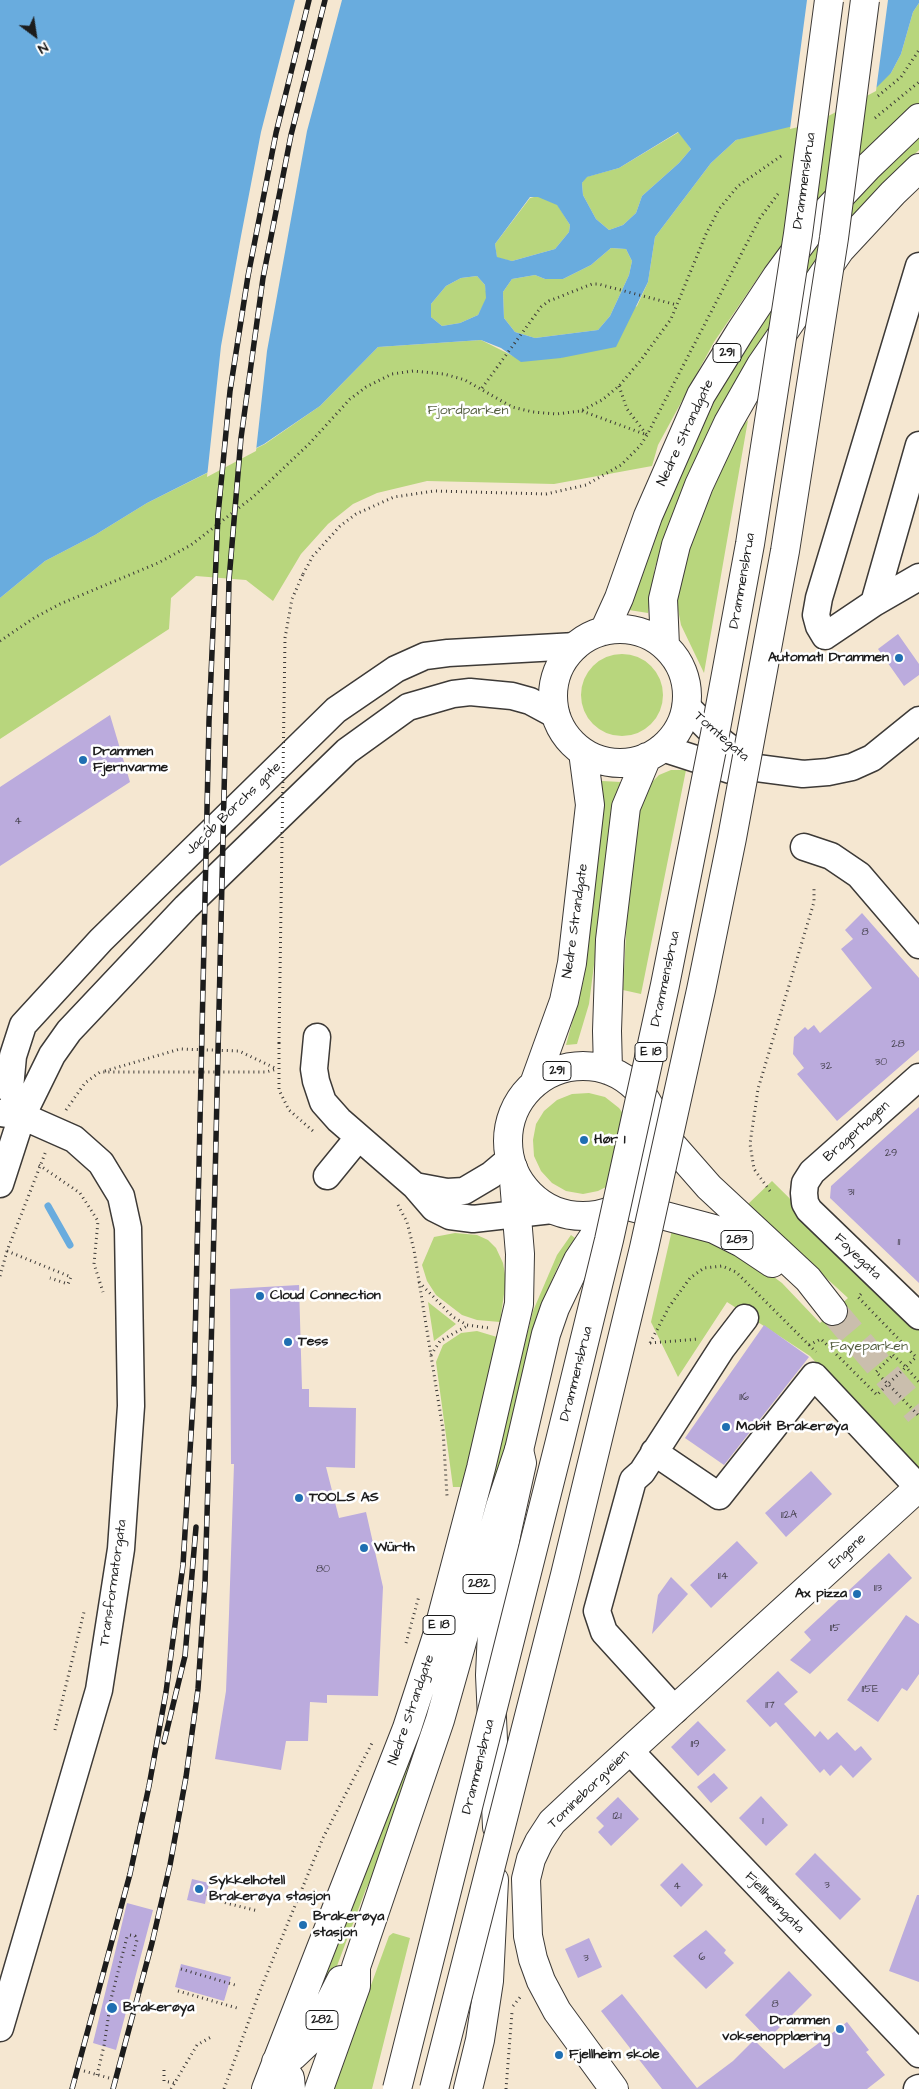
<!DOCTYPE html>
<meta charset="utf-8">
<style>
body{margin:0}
#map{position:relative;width:919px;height:2089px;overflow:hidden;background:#f5e7d1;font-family:"Architects Daughter",sans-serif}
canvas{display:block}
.north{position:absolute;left:10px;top:10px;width:50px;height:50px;-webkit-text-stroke:4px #fff;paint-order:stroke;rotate:149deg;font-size:14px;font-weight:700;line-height:20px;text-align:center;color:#1c1c1c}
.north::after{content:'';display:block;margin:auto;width:18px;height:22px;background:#1c1c1c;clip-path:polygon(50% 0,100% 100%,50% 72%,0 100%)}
</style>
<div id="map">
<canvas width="919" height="2089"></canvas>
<div class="north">N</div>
</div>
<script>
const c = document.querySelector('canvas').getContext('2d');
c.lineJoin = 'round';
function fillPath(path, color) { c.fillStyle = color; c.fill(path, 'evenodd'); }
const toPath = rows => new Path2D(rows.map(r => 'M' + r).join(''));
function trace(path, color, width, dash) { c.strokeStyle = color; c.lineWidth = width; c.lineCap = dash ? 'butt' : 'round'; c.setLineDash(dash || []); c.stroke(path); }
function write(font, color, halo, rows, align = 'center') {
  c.font = font + ' "Architects Daughter",sans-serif'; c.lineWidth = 5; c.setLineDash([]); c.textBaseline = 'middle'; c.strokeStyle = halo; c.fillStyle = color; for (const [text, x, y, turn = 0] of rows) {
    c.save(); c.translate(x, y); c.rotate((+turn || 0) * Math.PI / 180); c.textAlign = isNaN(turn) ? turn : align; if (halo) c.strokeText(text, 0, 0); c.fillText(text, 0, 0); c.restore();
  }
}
const green = toPath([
 [919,3,919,103,869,148,768,263,714,342,658,445,652,466,554,484,427,481,377,493,353,504,328,524,301,554,273,601,246,580,196,576,171,598,169,629,0,739,0,598,45,561,95,535,147,503,265,444,320,406,378,347,481,340,515,357,561,358,637,306,648,282,655,237,711,163,736,140,758,133,891,73,901,54,913,12],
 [679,132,691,149,679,163,642,196,636,213,623,225,609,230,596,219,583,195,582,183,586,177,619,168],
 [919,137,919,150,868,199,811,268,760,342,727,400,687,481,655,567,648,613,629,610,678,475,703,422,731,369,763,321,808,258,869,184],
 [538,196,557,204,570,225,569,232,555,249,512,261,497,258,495,244,530,198],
 [611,248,626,249,632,261,629,275,610,316,598,330,535,338,515,332,504,318,503,292,512,279,535,275,545,279,563,279,591,265],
 [477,276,485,285,487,298,478,315,460,323,442,326,431,317,431,304,446,286,461,278],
 [748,420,704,673,681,625,677,604,679,582,692,537,741,427],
 '581 695a41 41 0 1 1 82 0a41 41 0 1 1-82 0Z',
 [671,770,686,770,641,994,623,990,629,879,642,799,649,785,659,775],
 [602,781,621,782,615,800,589,1004,577,1044,566,1045,583,982,602,800],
 [589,1093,605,1097,619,1108,629,1122,614,1183,598,1191,583,1194,566,1191,552,1183,541,1171,534,1156,533,1140,536,1124,544,1111,557,1100,572,1094],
 [772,1181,919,1326,919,1475,810,1356,727,1302,678,1377,651,1322,672,1230,686,1232,744,1255,782,1283,820,1323,848,1298,747,1205],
 [455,1233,477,1235,488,1240,496,1248,503,1263,506,1280,500,1322,477,1320,462,1315,436,1295,427,1281,422,1265,434,1237],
 [571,1235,575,1238,559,1264,544,1298,529,1347,509,1435,393,1837,366,1889,320,2011,306,2027,412,1754,453,1628,533,1311,557,1255],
 [428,1302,456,1324,434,1341],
 [477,1331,497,1337,462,1487,453,1487,436,1362,443,1345,461,1333],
 [393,1933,410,1938,372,2089,333,2089,389,1936]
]);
const water = toPath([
 [0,0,919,0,919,3,913,12,901,54,891,73,877,87,814,121,736,140,711,163,655,237,648,282,616,347,561,358,521,362,501,348,481,340,378,347,320,406,264,444,147,503,95,535,45,561,0,598],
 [678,132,691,149,679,163,642,196,636,213,623,225,609,230,596,219,583,195,582,183,587,177,619,168],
 [530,197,538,197,557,205,570,225,569,232,555,249,512,261,497,257,495,244],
 [611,248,626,249,632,261,629,275,610,316,598,330,535,338,515,332,504,318,503,292,512,279,535,275,545,279,563,279,591,265],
 [477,276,485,285,486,298,478,315,460,323,442,326,431,317,431,304,446,286,461,278]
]);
const pier = toPath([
 [295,0,342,0,307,131,267,351,256,451,207,477,221,346,241,236,261,132],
 [807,0,888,0,876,91,815,123,790,129]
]);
const stream = toPath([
 [48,1206,70,1245]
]);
const building = toPath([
 [898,634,919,664,919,675,904,686,878,649],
 [110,715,130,782,0,866,0,787],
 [862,913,919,978,919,1050,837,1121,797,1074,804,1068,793,1054,794,1037,805,1027,808,1030,814,1025,820,1033,872,988,841,949,853,939,845,930],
 [919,1107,919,1283,830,1198,831,1186],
 [299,1285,302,1389,309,1389,309,1407,356,1408,355,1468,326,1467,339,1518,366,1512,383,1587,378,1696,327,1695,327,1703,310,1702,308,1741,286,1741,281,1770,215,1759,226,1691,229,1614,234,1464,231,1464,230,1289],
 [764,1325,809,1357,724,1465,685,1438],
 [811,1471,832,1494,786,1537,765,1513],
 [737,1541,758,1563,711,1608,690,1585],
 [889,1553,912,1578,810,1674,790,1660,811,1640,804,1632],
 [671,1577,688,1594,652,1634,658,1595],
 [906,1615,919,1624,919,1674,907,1691,902,1688,878,1722,847,1700],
 [778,1671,798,1692,784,1704,815,1737,820,1731,828,1740,837,1732,855,1751,861,1746,872,1759,853,1778,841,1765,830,1776,824,1769,820,1773,776,1722,770,1727,746,1701],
 [698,1721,726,1750,698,1776,671,1747],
 [714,1773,728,1788,711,1803,697,1787],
 [761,1796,788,1825,766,1846,739,1818],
 [618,1797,639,1819,611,1846,598,1832,604,1826,596,1818],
 [815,1853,861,1899,840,1920,795,1874],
 [682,1863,703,1885,681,1907,660,1885],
 [192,1879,209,1883,205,1904,187,1900],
 [917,1895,919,1895,919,1982,889,1971],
 [127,1903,153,1910,116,2050,93,2043],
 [706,1930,726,1950,724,1953,734,1963,706,1989,673,1956],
 [589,1938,602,1967,578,1978,565,1949],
 [181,1964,231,1977,224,2001,175,1987],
 [789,1971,812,1995,768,2039,745,2015],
 [622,1994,697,2088,733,2061,754,2040,784,2069,847,2022,869,2050,866,2052,885,2075,867,2089,662,2089,601,2011]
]);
const majorTunnel = toPath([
 [833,1311,919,1413]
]);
const path = toPath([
 [878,96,901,77,919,50],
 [875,118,919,82],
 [619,386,627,409,647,435],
 [482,388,541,307,549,301,592,284,598,284,677,305],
 [582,411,647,435],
 [303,574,313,556,340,526,356,514,394,497,434,491,546,494,586,485,621,465,640,446,647,435,760,218,778,194],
 [0,641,34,618,60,604,158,563,191,545,253,497,309,444,350,399,366,387,392,374,413,371,444,374,465,380,512,407,533,412,556,414,581,411,602,400,619,386,641,360,671,319,706,234,719,209,738,186,784,154],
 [279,1043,279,1090,289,1110,314,1132],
 [105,1071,180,1049,239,1051,277,1069],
 [66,1110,85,1083,100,1072,266,1072,277,1069],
 [39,1165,80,1193,98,1221,94,1264,103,1292],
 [770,1191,754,1169,750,1144,758,1089,814,902,814,888],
 [398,1205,407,1222,414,1250,443,1430,447,1496],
 [7,1251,71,1277,68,1284,50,1278],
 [0,1276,7,1251,46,1151],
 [419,1282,453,1317,467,1325,489,1328],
 [861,1294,858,1297,916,1357,906,1367,919,1382],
 [650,1343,669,1307,690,1278,704,1268,722,1266,736,1272,816,1352],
 [650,1343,699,1339],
 [809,1345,821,1339,877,1395,888,1384,919,1416],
 [431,1355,440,1341,467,1326],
 [893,1355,906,1367,888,1384,876,1372,893,1355],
 [406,1643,419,1596],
 [55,1730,84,1612],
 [207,1894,226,1903,258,1911],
 [181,1969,235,1985],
 [178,1991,237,2008],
 [513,2006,521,1996],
 [164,2070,164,2081,174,2083],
 [84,2071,109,2078],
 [97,2075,104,2046,111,1999,127,1937,130,1935,135,1936,137,1940,133,1956],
 [171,2089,197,2045,211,2037],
 [224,2089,259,1993,323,1838,372,1743],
 [506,2089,512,2012]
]);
const minor = toPath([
 [919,266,819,598,816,615,819,626,825,636,874,603,919,577],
 [874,603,919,445],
 [686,706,723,743,757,768],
 [662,748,730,770,757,768,803,774,828,772,852,767,872,758,919,720],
 [804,847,831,856,859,875,919,945],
 [317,1037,314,1069,316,1081,323,1102,339,1120,415,1186,434,1208,450,1216,473,1219,552,1210],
 [919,1077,812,1172,805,1183,804,1193,805,1203,809,1210,919,1316],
 [0,1113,22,1116,74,1139,101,1163,121,1196,128,1228,131,1406,121,1549,99,1690,0,2028],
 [22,1116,10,1088,13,1056,23,1025,101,940,336,710,396,669,425,656,448,653,576,646],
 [327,1176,358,1138],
 [0,1184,22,1116,52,1055,69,1031,186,907,347,751,408,707,453,694,470,692,512,696,530,701,556,715],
 [415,1186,447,1192,464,1191,491,1175,510,1159],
 [654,1452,719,1496,814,1376,919,1488],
 [675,1710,604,1632,597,1611,633,1480,642,1472,722,1348,745,1318],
 [630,1751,919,2054],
 [917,2089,919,2088]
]);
const major = toPath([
 [658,1129,709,1187,808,1279,833,1311],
 [624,1205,714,1229,742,1243,772,1263],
 [276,2062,293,2056,311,2039,341,1980],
 [276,2062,290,2078,291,2089],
 [266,2089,407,1728,436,1639,481,1468,519,1304,520,1254,513,1168],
 [319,2089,356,1986,356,1967,440,1720,500,1507,519,1450,546,1334,555,1308,578,1260,610,1212],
 [614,2089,557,2011,541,1981,533,1959,528,1936,526,1879,531,1859,539,1842,552,1822,584,1792,919,1487]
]);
const highway = toPath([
 '553 696a67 67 0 1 1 134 0a67 67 0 1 1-134 0Z',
 [604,631,619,598,648,516,701,395,740,332,777,276,819,219,868,167,919,118],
 [665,646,663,599,676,545,699,485,728,423,761,365,840,250,893,193,919,168],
 '508 1141a75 75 0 1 1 150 0a75 75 0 1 1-150 0Z',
 [608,1070,607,1031,610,940,626,807,647,757],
 [534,1084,564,1001,572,963,590,805,583,752],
 [497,1827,490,1675,493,1609,507,1531,522,1463,519,1450],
 [468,2089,480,2040,489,1981,494,1880]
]);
const rail = toPath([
 [164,1742,185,1656,196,1527],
 [72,2089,130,1874,149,1786,166,1692,183,1565,194,1386,209,721,218,515,230,391,248,276,276,133,309,0],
 [113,2089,152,1943,170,1865,186,1777,198,1689,205,1583,208,1482,229,580,241,438,263,278,291,135,325,0]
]);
const pathBridge = toPath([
 [279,1043,285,638,292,599,303,574]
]);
const highwayBridge = toPath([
 [397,2089,560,1441,609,1240,665,985,715,734,750,544,798,234,829,0],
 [434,2089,565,1575,644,1248,701,990,732,838,785,551,834,238,865,0]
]);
const markers = [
 [899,658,5,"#1f6fb2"],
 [83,760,5,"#1f6fb2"],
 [584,1140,5,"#1f6fb2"],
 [260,1296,5,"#1f6fb2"],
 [288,1342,5,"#1f6fb2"],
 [726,1427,5,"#1f6fb2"],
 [299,1498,5,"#1f6fb2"],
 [364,1548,5,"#1f6fb2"],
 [857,1594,5,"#1f6fb2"],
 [199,1889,5,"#1f6fb2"],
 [303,1925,5,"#1f6fb2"],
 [112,2008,6,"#1f6fb2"],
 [840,2029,5,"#1f6fb2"],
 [559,2055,5,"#1f6fb2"]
];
const numberNames = [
 ["4",18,822],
 ["8",865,933],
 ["28",898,1045],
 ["30",881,1063],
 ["32",826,1067],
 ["29",891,1154],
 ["31",851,1193],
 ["11",899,1243],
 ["116",744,1398],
 ["112A",789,1516],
 ["80",323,1570],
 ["114",723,1577],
 ["113",878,1589],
 ["115",835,1629],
 ["115E",870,1690],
 ["117",770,1706],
 ["119",695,1745],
 ["121",617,1817],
 ["1",763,1822],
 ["3",827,1886],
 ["4",677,1887],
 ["6",702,1958],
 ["3",586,1959],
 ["8",775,2005]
];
const shields = [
 [727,353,28],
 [651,1052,32],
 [557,1071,28],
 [737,1240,32],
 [479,1584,32],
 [439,1625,32],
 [322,2020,32]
];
const shieldNames = [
 ["291",727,353],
 ["E 18",651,1052],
 ["291",557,1071],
 ["283",737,1240],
 ["282",479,1584],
 ["E 18",439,1625],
 ["282",322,2020]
];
const streetNames = [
 ["Drammensbrua",805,181,-82],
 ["Nedre Strandgate",686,433,-65],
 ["Drammensbrua",743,581,-80],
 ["Tomtegata",721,737,41],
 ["Jacob Borchs gate",234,809,-44],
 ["Nedre Strandgate",576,921,-82],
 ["Drammensbrua",666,979,-78],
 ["Bragerhagen",857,1132,-42],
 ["Fayegata",857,1257,44],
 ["Drammensbrua",577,1374,-76],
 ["Engene",848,1552,-43],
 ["Transformatorgata",114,1583,-82],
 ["Nedre Strandgate",412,1710,-71],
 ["Drammensbrua",479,1767,-76],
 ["Tomineborgveien",589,1790,-44],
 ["Fjellheimgata",774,1903,46]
];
const parkNames = [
 ["Fjordparken",468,411],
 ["Fayeparken",869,1347]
];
const poiNames = [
 ["Automat1 Drammen",889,658,"right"],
 ["Drammen",93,752],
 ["Fjernvarme",93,768],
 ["Hør 1",594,1140],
 ["Cloud Connection",270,1296],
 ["Tess",298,1342],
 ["Mobit Brakerøya",736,1427],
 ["TOOLS AS",309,1498],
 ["Würth",374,1548],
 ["Ax pizza",847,1594,"right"],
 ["Sykkelhotell",209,1881],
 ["Brakerøya stasjon",209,1897],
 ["Brakerøya",313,1917],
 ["stasjon",313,1933],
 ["Brakerøya",123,2008],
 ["Drammen",830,2021,"right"],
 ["voksenopplæring",830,2037,"right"],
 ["Fjellheim skole",569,2055]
];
fillPath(green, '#b8d67d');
fillPath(water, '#69acde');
fillPath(pier, '#f5e7d1');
trace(stream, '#69acde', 7);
fillPath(building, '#bbabdd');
trace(majorTunnel, '#cabead', 28, [28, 14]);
trace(minor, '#3d3a37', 29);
trace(major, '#3d3a37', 30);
trace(highway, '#3d3a37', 30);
trace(path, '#3d3a37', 3, [1, 4]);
trace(minor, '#fff', 26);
trace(major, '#fff', 28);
trace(highway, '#fff', 28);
trace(rail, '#1c1c1c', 5.5);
trace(rail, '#fff', 4, [11]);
trace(highwayBridge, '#3d3a37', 30, []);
trace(pathBridge, '#3d3a37', 3, [1, 4]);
trace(highwayBridge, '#fff', 28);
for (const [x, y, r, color] of markers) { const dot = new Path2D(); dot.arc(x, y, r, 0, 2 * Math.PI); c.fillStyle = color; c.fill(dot); trace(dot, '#fff', 2); }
write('11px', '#44404c', null, numberNames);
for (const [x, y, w] of shields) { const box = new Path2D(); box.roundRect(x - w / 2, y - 9.5, w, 19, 4); c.fillStyle = '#fff'; c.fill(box); trace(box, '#1c1c1c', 1); }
write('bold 12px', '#1c1c1c', null, shieldNames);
write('14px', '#1c1c1c', '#fff', streetNames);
write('14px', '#535d3e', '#fff', parkNames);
write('bold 14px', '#1c1c1c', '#fff', poiNames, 'left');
</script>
